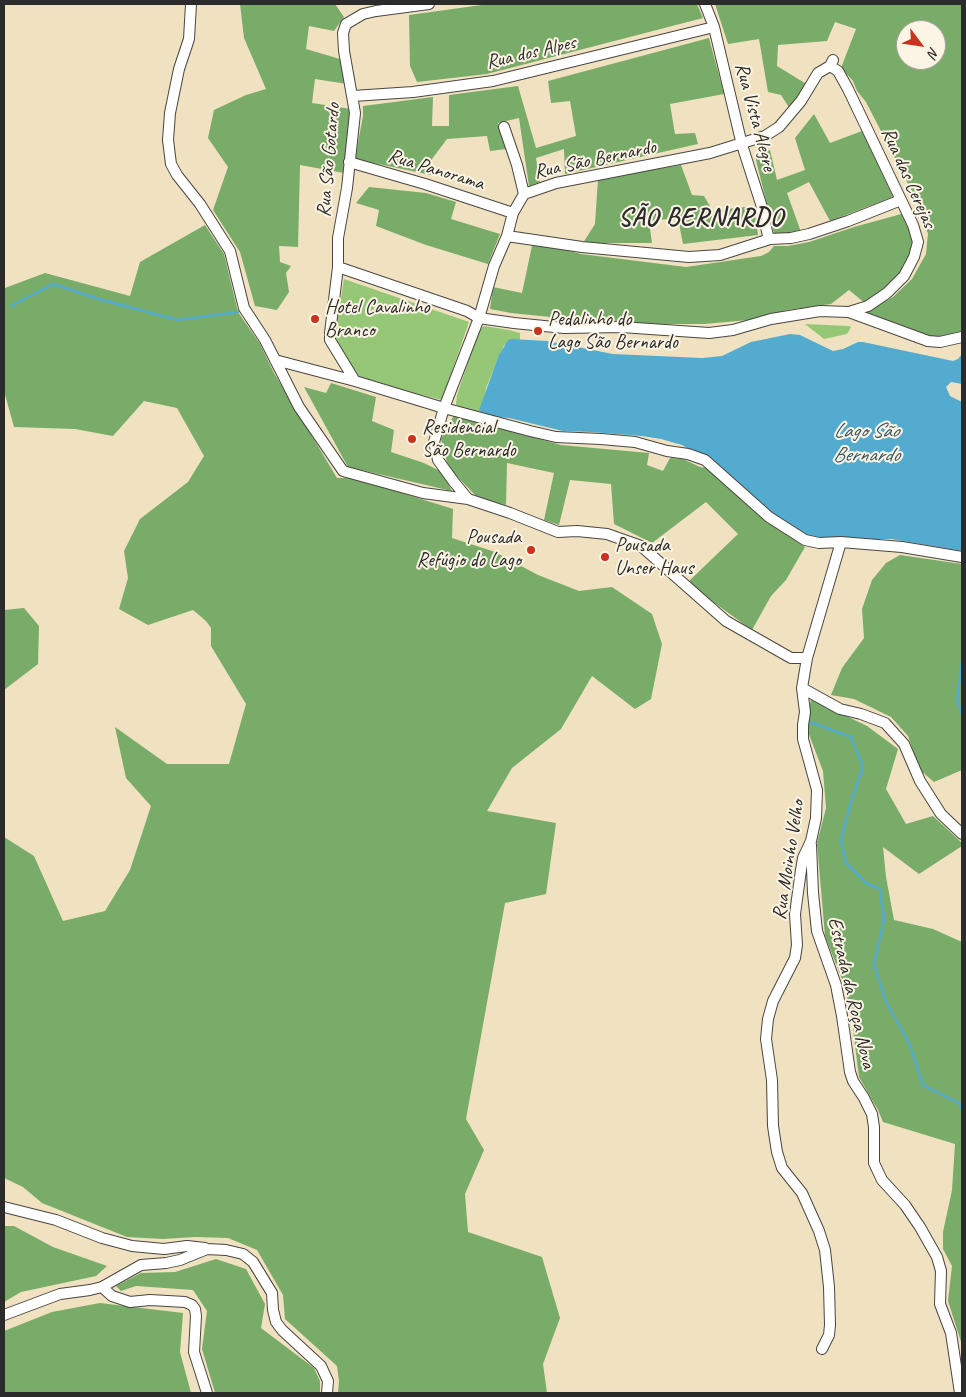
<!DOCTYPE html>
<meta charset="utf-8">
<style>
body{margin:0}
#map{position:relative;width:966px;height:1397px;overflow:hidden;background:#f0e1c1;font-family:Caveat,sans-serif}
canvas{display:block}
.frame{position:absolute;inset:0;border:5px solid #2b2b2b;pointer-events:none}
.north{position:absolute;left:896px;top:20px;width:50px;height:50px;box-sizing:border-box;background:#fcf5e5;border:1px solid #a8a49b;border-radius:50%;rotate:121deg;font-size:14px;font-weight:700;line-height:20px;text-align:center;color:#2b2b2b}
.north::after{content:'';display:block;margin:auto;width:18px;height:22px;background:#c8321e;clip-path:polygon(50% 0,100% 100%,50% 72%,0 100%)}
</style>
<div id="map">
<canvas width="966" height="1397"></canvas>
<div class="frame"></div>
<div class="north">N</div>
</div>
<script>
const c = document.querySelector('canvas').getContext('2d');
c.lineJoin = 'round';
function fillPath(path, color) { c.fillStyle = color; c.fill(path, 'evenodd'); }
const toPath = rows => new Path2D(rows.map(r => 'M' + r).join(''));
function trace(path, color, width, dash) { c.strokeStyle = color; c.lineWidth = width; c.lineCap = dash ? 'butt' : 'round'; c.setLineDash(dash || []); c.stroke(path); }
function write(font, color, halo, rows, align = 'center') {
  c.font = font + ' Caveat,sans-serif'; c.lineWidth = 4; c.setLineDash([]); c.textBaseline = 'middle'; c.strokeStyle = halo; c.fillStyle = color; for (const [text, x, y, turn = 0] of rows) {
    c.save(); c.translate(x, y); c.rotate((+turn || 0) * Math.PI / 180); c.textAlign = isNaN(turn) ? turn : align; if (halo) c.strokeText(text, 0, 0); c.fillText(text, 0, 0); c.restore();
  }
}
const green = toPath([
 [344,279,469,322,442,400,366,381,357,375,342,354,335,335],
 [805,324,849,326,851,327,847,334,824,339],
 [484,326,509,330,520,333,520,342,504,345,486,388,484,405,480,414,457,408,456,404,457,395,479,330]
]);
const forest = toPath([
 [240,4,335,4,344,17,334,31,309,26,306,49,340,59,347,84,315,79,312,103,351,109,344,173,300,165,298,247,279,246,280,262,291,266,286,273,289,292,277,310,255,306,240,252,213,210,228,167,208,138,214,110,246,95,266,89,244,38],
 [489,4,697,4,703,18,487,74,417,82,410,66,409,15],
 [715,4,962,4,962,332,955,336,934,337,915,332,865,312,893,297,912,279,926,254,928,233,920,218,916,199,866,102,857,91,853,81,841,68,856,29,835,22,827,41,778,45,777,66,808,85,790,109,781,95,768,92,759,39,728,44],
 [906,30,936,30,936,60,906,60],
 [709,38,724,94,670,104,675,134,695,133,698,144,565,174,564,149,536,158,540,182,529,186,519,118,498,123,506,149,490,151,487,136,447,139,432,159,431,175,355,159,363,116,363,106,433,97,432,126,449,126,449,95,518,86,536,148,576,136,570,101,551,103,548,81],
 [814,114,830,143,862,131,893,197,830,221,809,182,787,193,801,232,786,234,774,233,755,156,770,150,777,180,805,170,795,138],
 [681,165,692,195,704,196,714,213,726,209,754,206,758,235,683,244,678,218,649,221,652,243,583,243,595,224,598,179],
 [369,187,426,193,456,202,451,219,500,234,488,264,426,245,376,226,379,210,356,203],
 [905,213,915,241,901,274,885,290,866,304,849,290,831,304,787,310,749,320,704,324,620,324,511,313,490,309,493,287,522,293,533,241,581,254,686,267,761,256,769,252,774,246,788,246,809,242,854,227],
 [205,225,224,254,238,312,260,344,274,373,337,478,354,478,453,509,452,538,495,552,538,575,579,591,612,587,652,614,662,644,651,699,635,709,592,676,561,729,512,768,487,811,556,823,546,894,505,903,466,1119,484,1150,465,1194,468,1232,542,1257,560,1318,543,1364,547,1393,338,1393,339,1381,337,1366,285,1319,283,1295,257,1250,228,1238,195,1237,163,1239,127,1237,42,1203,23,1187,4,1178,4,837,34,856,63,921,105,911,130,870,151,806,126,778,115,727,167,764,229,764,246,704,211,646,211,628,206,621,193,610,148,625,119,609,128,578,124,551,140,519,188,482,204,456,177,408,144,401,113,436,75,429,14,427,4,391,4,300,5,288,45,273,130,296,140,262],
 [331,383,376,397,372,421,394,430,391,452,424,463,442,472,452,491,348,467,304,387,326,393],
 [454,415,561,445,649,453,647,465,663,471,670,458,683,459,700,467,712,469,766,521,805,547,786,580,771,596,752,630,687,583,738,534,706,502,652,543,614,524,611,484,570,480,559,525,544,520,554,473,507,463,506,505,478,498,448,467,441,439],
 [900,555,962,564,962,770,934,782,920,770,908,736,891,717,854,699,831,695,842,668,864,638,862,609,872,580,886,563],
 [24,608,39,626,38,664,4,690,4,610],
 [811,699,867,726,898,749,886,789,906,824,933,816,962,843,962,846,919,874,883,847,886,877,894,920,933,929,962,942,962,1345,948,1301,952,1266,943,1249,943,1232,952,1190,955,1144,883,1122,878,1110,859,1077,852,1021,844,984,825,936,817,843,826,808,823,771,808,732,807,723],
 [4,1226,14,1226,53,1247,107,1266,96,1276,21,1292,4,1302],
 [216,1259,246,1269,265,1304,261,1328,314,1368,320,1381,320,1393,215,1393,202,1349,207,1311,193,1290,136,1286,121,1291,116,1286,141,1273,175,1272],
 [100,1303,183,1313,180,1352,191,1393,4,1393,4,1331,52,1312]
]);
const water = toPath([
 [790,334,800,335,833,351,843,349,858,342,863,342,953,361,958,359,962,354,962,384,951,382,946,387,950,396,962,402,962,551,891,539,868,539,845,544,798,535,693,452,682,445,661,439,642,436,591,432,563,431,509,418,485,416,479,410,499,355,508,340,512,339,547,341,613,354,702,358,722,356,751,342]
]);
const stream = toPath([
 [11,306,53,284,95,298,178,320,238,312],
 [962,661,957,700,962,714],
 [810,722,851,737,863,767,850,805,841,841,846,863,866,883,880,889,884,920,874,964,886,1002,909,1043,923,1085,959,1103,962,1110]
]);
const minor = toPath([
 [191,4,189,39,179,69,170,113,168,140,171,164,177,175,200,204,230,251,244,308,265,340,299,407,343,471,423,493,468,499,510,513,558,532,577,531,607,534,641,546,726,621,791,658,807,658],
 [705,4,714,27,742,145,761,204,768,236,770,239],
 [830,66,838,71,848,89,913,225,918,242,914,257,904,276,887,293,868,306,849,312],
 [353,96,413,92,493,81,714,27],
 [504,127,517,165,524,194],
 [349,162,425,184,513,213],
 [507,236,582,247,689,257,720,255,770,239,791,238,809,234,848,221,901,200],
 [338,267,467,311,479,318,514,323,564,328,621,327,709,333,733,330,771,319,820,311,849,312,928,341,940,342,962,337],
 [275,360,355,381,444,408,530,431,556,437,601,439,635,442,667,451,688,454,705,460,769,517,805,540,819,543,841,542,902,547,962,557],
 [355,381,330,340,330,333,338,267,338,238,347,188,355,113,344,51,343,33,346,24,363,14,376,11,429,4],
 [468,499,454,482,438,460,434,442,444,408,479,318,494,266,507,236,513,213,524,194,556,183,710,153,765,136,779,127,801,101,818,73,830,66,833,60],
 [802,688,840,709,861,714,885,723,904,744,920,781,941,814,962,834],
 [811,845,813,893,817,931,836,985,842,1016,850,1072,853,1081,864,1098,872,1114,874,1127,874,1163,882,1180,905,1205,920,1227,937,1257,941,1271,940,1304,951,1333,960,1393],
 [4,1207,56,1220,102,1238,132,1246,164,1249,187,1246,205,1248],
 [102,1287,112,1296,130,1302,150,1300,185,1302,192,1305,195,1309,196,1316,194,1352,207,1393],
 [4,1315,60,1294,90,1290,102,1287,141,1265,166,1263,180,1260,207,1249,226,1250,243,1254,253,1262,272,1293,273,1310,276,1322,282,1330,321,1366,328,1381,327,1393],
 [822,1349,829,1335,830,1325,829,1287,825,1250,819,1231,802,1193,782,1168,777,1152,773,1126,772,1080,766,1039,768,1019,773,1001,795,958,797,945,795,914,801,870,803,858,811,841,816,818,817,790,803,739,803,725,805,712,802,688,807,658,841,542]
]);
const markers = [
 [315,319,5,"#c8321e"],
 [538,331,5,"#c8321e"],
 [412,439,5,"#c8321e"],
 [531,550,5,"#c8321e"],
 [605,557,5,"#c8321e"]
];
const streetNames = [
 ["Rua dos Alpes",531,53,-13],
 ["Rua Vista Alegre",755,117,75],
 ["Rua São Gotardo",329,160,-85],
 ["Rua São Bernardo",595,160,-12],
 ["Rua Panorama",436,170,17],
 ["Rua das Cerejas",908,178,66],
 ["Rua Moinho Velho",789,860,-81],
 ["Estrada da Roça Nova",851,993,77]
];
const poiNames = [
 ["Hotel Cavalinho",325,308],
 ["Branco",325,331],
 ["Pedalinho do",548,320],
 ["Lago São Bernardo",548,343],
 ["Residencial",422,428],
 ["São Bernardo",422,451],
 ["Pousada",521,538,"right"],
 ["Refúgio do Lago",521,561,"right"],
 ["Pousada",615,546],
 ["Unser Haus",615,569]
];
const waterNames = [
 ["Lago São",866,431],
 ["Bernardo",866,455]
];
const districtNames = [
 ["SÃO BERNARDO",701,218]
];
fillPath(green, '#96c777');
fillPath(forest, '#78ac68');
fillPath(water, '#54abd0');
trace(stream, '#54abd0', 2.5);
trace(minor, '#494642', 12);
trace(minor, '#fff', 10);
for (const [x, y, r, color] of markers) { const dot = new Path2D(); dot.arc(x, y, r, 0, 2 * Math.PI); c.fillStyle = color; c.fill(dot); trace(dot, '#fcf5e5', 2); }
write('20px', '#2b2b2b', '#fcf5e5', streetNames);
write('20px', '#2b2b2b', '#fcf5e5', poiNames, 'left');
write('italic 21px', '#395865', '#fcf5e5', waterNames);
c.letterSpacing = '1px';
write('bold 25px', '#2b2b2b', '#fcf5e5', districtNames);
c.letterSpacing = '0px';
</script>
